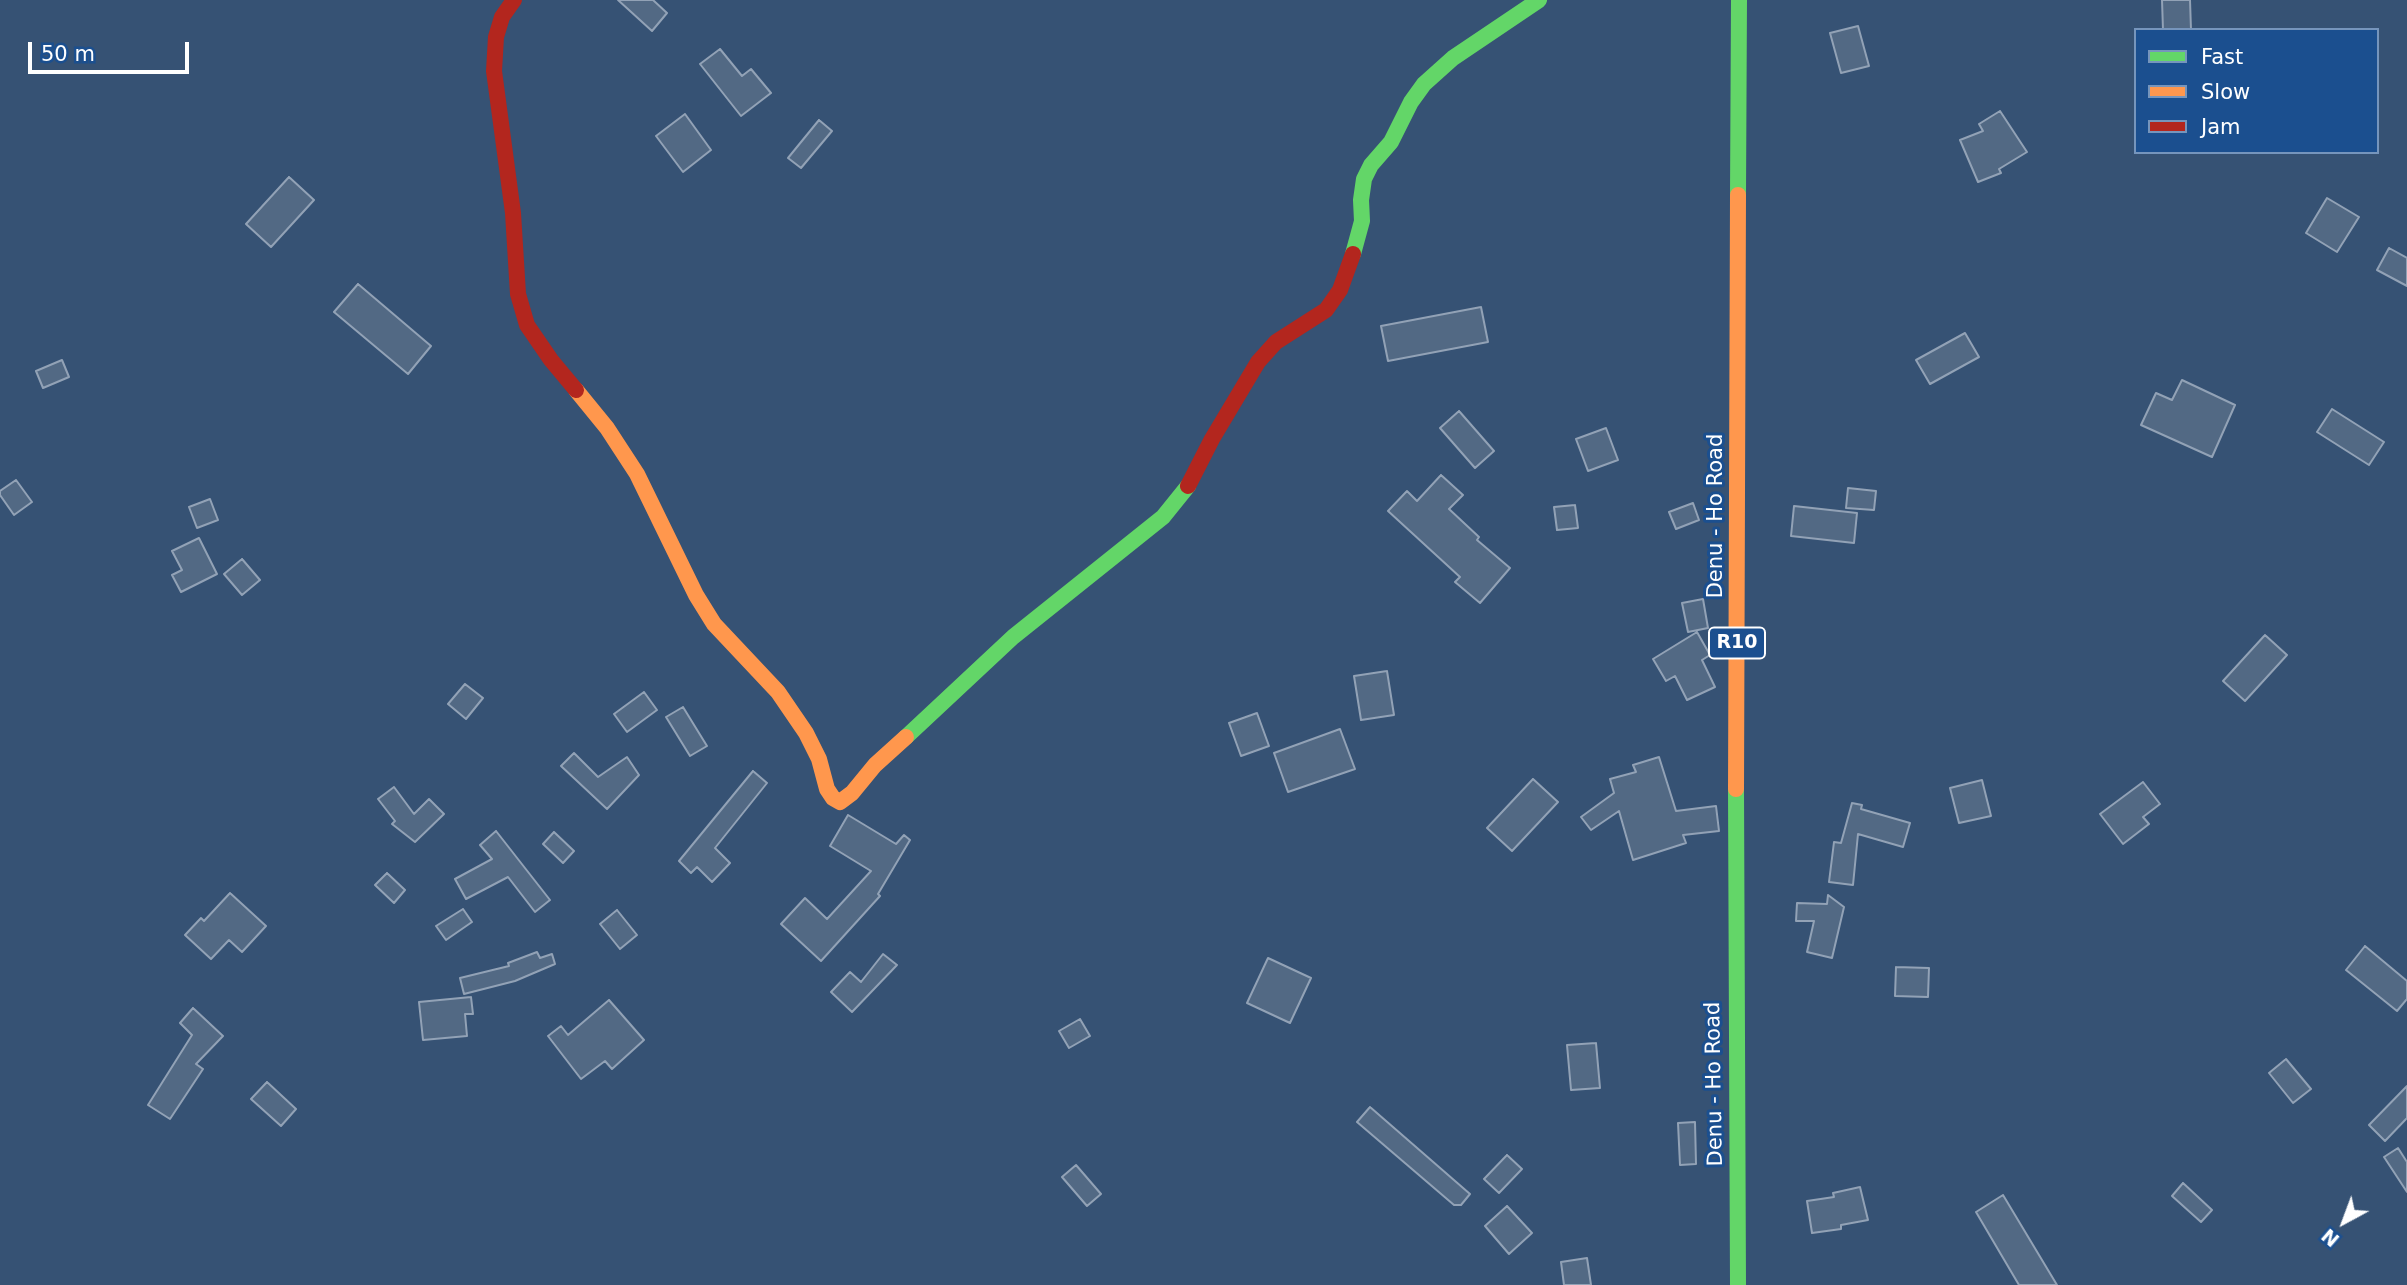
<!DOCTYPE html>
<style>
body{margin:0}
#map{position:relative;width:2407px;height:1285px;overflow:hidden;background:#365274;font-family:"DejaVu Sans",sans-serif}
canvas{display:block}
.legend{position:absolute;left:2134px;top:28px;width:245px;height:126px;box-sizing:border-box;background:#1b4f8f;border:2px solid #7695bc;margin:0;padding:9px 12px;list-style:none;font-size:21px;color:#fff}
.legend li{display:flex;align-items:center;gap:14px;height:35px}
.legend b{width:35px;border:2px solid #7695bc}
.north{position:absolute;left:2309px;top:1187px;width:70px;height:70px;-webkit-text-stroke:5px #1b4f8f;paint-order:stroke;rotate:221deg;font-size:19px;font-weight:700;line-height:28px;text-align:center;color:#fff}
.north::after{content:'';display:block;margin:auto;width:24px;height:32px;background:#fff;clip-path:polygon(50% 0,100% 100%,50% 72%,0 100%)}
.scale{position:absolute;left:28px;top:42px;width:161px;height:32px;box-sizing:border-box;border:4px solid #fff;border-top:0;padding-left:9px;font-size:21px;line-height:24px;white-space:nowrap;color:#fff;-webkit-text-stroke:5px #1b4f8f;paint-order:stroke}
</style>
<div id="map">
<canvas width="2407" height="1285"></canvas>
<ul class="legend">
<li><b style="height:9px;background:#63d668"></b>Fast</li>
<li><b style="height:9px;background:#ff974d"></b>Slow</li>
<li><b style="height:9px;background:#b3261e"></b>Jam</li>
</ul>
<div class="north">N</div>
<div class="scale">50 m</div>
</div>
<script>
const c = document.querySelector('canvas').getContext('2d');
c.lineJoin = 'round';
function fillPath(path, color) { c.fillStyle = color; c.fill(path, 'evenodd'); }
const toPath = rows => new Path2D(rows.map(r => 'M' + r).join(''));
function trace(path, color, width, dash) { c.strokeStyle = color; c.lineWidth = width; c.lineCap = dash ? 'butt' : 'round'; c.setLineDash(dash || []); c.stroke(path); }
function write(font, color, halo, rows, align = 'center') {
  c.font = font + ' "DejaVu Sans",sans-serif'; c.lineWidth = 6; c.setLineDash([]); c.textBaseline = 'middle'; c.strokeStyle = halo; c.fillStyle = color; for (const [text, x, y, turn = 0] of rows) {
    c.save(); c.translate(x, y); c.rotate((+turn || 0) * Math.PI / 180); c.textAlign = isNaN(turn) ? turn : align; if (halo) c.strokeText(text, 0, 0); c.fillText(text, 0, 0); c.restore();
  }
}
const building = toPath([
 [618,0,653,0,667,13,652,31,618,0],
 [2162,0,2190,0,2191,30,2163,30,2162,0],
 [1858,26,1869,66,1841,73,1830,33,1858,26],
 [720,49,742,76,751,69,771,93,741,116,700,64,720,49],
 [2000,111,2027,152,1999,169,2001,173,1978,182,1960,140,1983,131,1979,124,2000,111],
 [685,114,711,150,683,172,656,136,685,114],
 [819,120,832,131,801,168,788,158,819,120],
 [289,177,314,200,271,247,246,224,289,177],
 [2327,198,2359,217,2337,252,2306,233,2327,198],
 [2389,248,2407,258,2407,286,2377,270,2389,248],
 [358,284,431,346,408,374,334,312,358,284],
 [1481,307,1488,342,1388,361,1381,326,1481,307],
 [1965,333,1979,357,1930,384,1916,360,1965,333],
 [62,360,69,377,43,388,36,371,62,360],
 [2182,380,2235,405,2212,457,2141,425,2156,393,2172,400,2182,380],
 [2332,409,2384,442,2369,465,2317,432,2332,409],
 [1459,411,1494,451,1475,468,1440,428,1459,411],
 [1606,428,1618,460,1588,471,1576,439,1606,428],
 [1441,475,1463,495,1449,509,1479,537,1477,540,1510,568,1480,603,1455,582,1460,577,1388,511,1407,491,1417,501,1441,475],
 [16,480,32,502,14,515,0,495,0,491,16,480],
 [1848,488,1876,491,1874,510,1846,508,1848,488],
 [210,499,218,520,197,528,189,507,210,499],
 [1693,503,1699,520,1676,529,1669,512,1693,503],
 [1575,505,1578,528,1557,530,1554,507,1575,505],
 [1794,506,1857,513,1854,543,1791,536,1794,506],
 [199,538,217,574,181,592,172,575,182,570,172,551,199,538],
 [242,559,260,580,242,595,224,574,242,559],
 [1703,599,1708,628,1688,632,1682,603,1703,599],
 [1697,632,1710,655,1702,660,1715,687,1687,700,1675,676,1666,681,1653,659,1697,632],
 [2265,635,2287,655,2245,701,2223,681,2265,635],
 [1387,671,1394,715,1361,720,1354,676,1387,671],
 [465,684,483,698,466,719,448,704,465,684],
 [644,692,657,710,627,732,614,714,644,692],
 [683,707,707,746,690,756,666,717,683,707],
 [1257,713,1269,746,1241,756,1229,723,1257,713],
 [1340,729,1355,769,1288,792,1274,753,1340,729],
 [574,753,598,777,627,757,639,775,607,809,561,766,574,753],
 [1659,757,1676,811,1716,806,1719,831,1683,835,1686,843,1633,860,1619,811,1591,830,1581,817,1614,793,1610,779,1636,772,1633,765,1659,757],
 [753,771,767,783,715,848,730,863,712,882,697,867,691,873,679,861,753,771],
 [1533,779,1558,802,1512,851,1487,828,1533,779],
 [1982,780,1991,816,1959,823,1950,788,1982,780],
 [2143,782,2160,804,2143,817,2149,824,2123,844,2100,814,2143,782],
 [394,787,414,814,429,799,444,814,415,842,392,824,395,821,378,799,394,787],
 [1852,803,1862,805,1861,809,1910,823,1903,847,1858,834,1853,885,1829,882,1834,842,1841,843,1852,803],
 [848,815,896,844,904,835,910,840,878,894,880,896,821,961,781,924,805,898,827,919,871,871,830,846,848,815],
 [496,831,550,900,535,912,508,877,466,899,455,879,492,859,480,845,496,831],
 [554,832,574,851,563,863,543,844,554,832],
 [387,873,405,890,394,903,375,885,387,873],
 [230,893,266,926,242,952,229,940,211,959,185,935,201,918,204,921,230,893],
 [1828,895,1844,907,1832,958,1807,952,1814,921,1796,921,1797,903,1827,904,1828,895],
 [463,909,472,922,446,940,436,926,463,909],
 [617,910,637,935,620,949,600,924,617,910],
 [2365,946,2407,981,2407,999,2397,1011,2346,970,2365,946],
 [537,952,540,958,552,954,555,964,515,981,464,994,460,978,509,966,508,963,537,952],
 [883,954,897,965,852,1012,831,992,850,972,861,982,883,954],
 [1268,958,1311,978,1290,1023,1247,1003,1268,958],
 [1896,967,1929,968,1928,997,1895,996,1896,967],
 [471,997,473,1014,465,1014,467,1036,423,1040,419,1002,471,997],
 [609,1000,644,1040,612,1069,605,1061,581,1079,548,1036,561,1026,568,1035,609,1000],
 [193,1008,223,1036,196,1064,203,1069,170,1119,148,1105,192,1035,180,1023,193,1008],
 [1080,1019,1090,1036,1069,1048,1059,1031,1080,1019],
 [1596,1043,1600,1088,1571,1090,1567,1045,1596,1043],
 [2286,1059,2311,1089,2293,1103,2269,1073,2286,1059],
 [267,1082,296,1109,281,1126,251,1099,267,1082],
 [2407,1086,2407,1118,2385,1141,2369,1125,2407,1086],
 [1370,1107,1470,1194,1461,1205,1454,1205,1357,1122,1370,1107],
 [1695,1122,1696,1164,1680,1165,1678,1123,1695,1122],
 [2398,1148,2407,1162,2407,1192,2384,1157,2398,1148],
 [1507,1155,1522,1169,1499,1193,1484,1179,1507,1155],
 [1076,1165,1101,1194,1087,1206,1062,1177,1076,1165],
 [2183,1183,2212,1210,2201,1222,2172,1196,2183,1183],
 [1860,1187,1868,1220,1841,1225,1841,1229,1812,1233,1807,1201,1834,1197,1833,1193,1860,1187],
 [2003,1195,2057,1285,2019,1285,1976,1212,2003,1195],
 [1507,1206,1532,1233,1509,1254,1485,1226,1507,1206],
 [1587,1258,1591,1285,1564,1285,1561,1262,1587,1258]
]);
const fast = toPath([
 [1738,195,1739,0],
 [1353,254,1362,221,1361,200,1364,179,1371,165,1391,142,1411,102,1424,84,1453,58,1539,0],
 [906,737,1013,637,1163,517,1188,486],
 [1736,789,1738,1285]
]);
const slow = toPath([
 [576,390,607,428,637,474,696,595,714,624,778,692,806,733,819,759,827,789,833,798,840,802,852,793,875,765,906,737],
 [1736,789,1738,195]
]);
const jam = toPath([
 [514,0,502,17,496,37,494,71,513,213,518,294,527,325,551,360,576,390],
 [1188,486,1212,439,1258,362,1276,342,1326,310,1340,290,1353,254]
]);
const shields = [
 [1737,643,56]
];
const shieldNames = [
 ["R10",1737,643]
];
const streetNames = [
 ["Denu - Ho Road",1717,516,-90],
 ["Denu - Ho Road",1715,1084,-91]
];
fillPath(building, '#526984');
trace(building, '#92a2b6', 2);
trace(fast, '#63d668', 16);
trace(slow, '#ff974d', 16);
trace(jam, '#b3261e', 16);
for (const [x, y, w] of shields) { const box = new Path2D(); box.roundRect(x - w / 2, y - 15.5, w, 31, 5); c.fillStyle = '#1b4f8f'; c.fill(box); trace(box, '#fff', 2); }
write('bold 19px', '#fff', null, shieldNames);
write('21px', '#fff', '#1b4f8f', streetNames);
</script>
